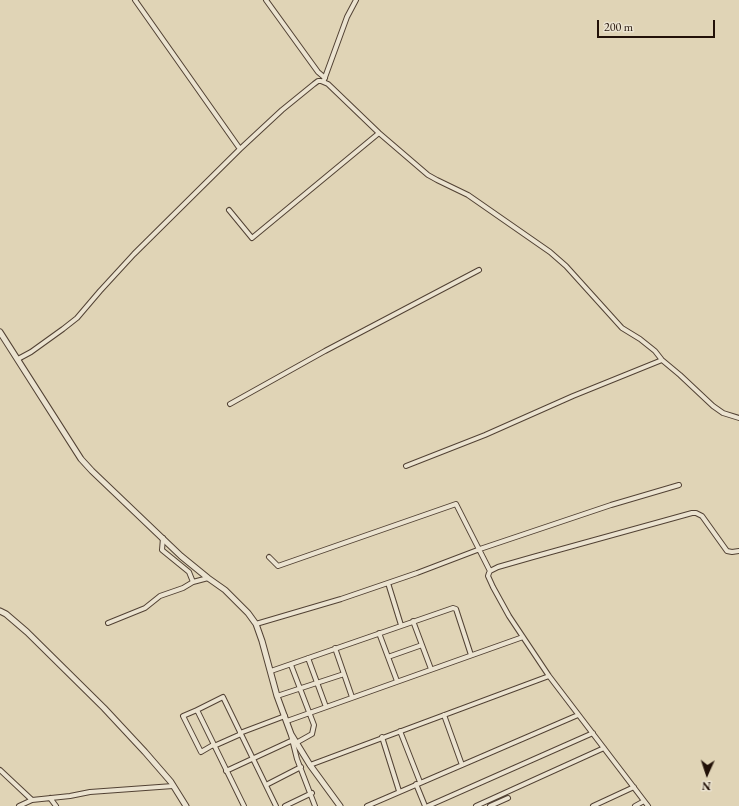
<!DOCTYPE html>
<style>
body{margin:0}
#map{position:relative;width:739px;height:806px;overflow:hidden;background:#e0d4b6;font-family:"EB Garamond",serif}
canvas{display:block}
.north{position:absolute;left:687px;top:754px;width:40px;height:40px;-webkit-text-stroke:3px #ebe3d0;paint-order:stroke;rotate:183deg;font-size:11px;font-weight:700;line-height:16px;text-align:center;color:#221108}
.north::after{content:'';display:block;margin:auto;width:14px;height:18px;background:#221108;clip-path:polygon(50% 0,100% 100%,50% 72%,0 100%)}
.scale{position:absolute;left:597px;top:20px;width:118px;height:18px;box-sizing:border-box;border:2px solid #221108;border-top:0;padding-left:5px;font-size:12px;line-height:14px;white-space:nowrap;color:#221108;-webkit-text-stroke:3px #ebe3d0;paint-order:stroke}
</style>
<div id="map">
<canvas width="739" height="806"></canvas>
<div class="north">N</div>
<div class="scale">200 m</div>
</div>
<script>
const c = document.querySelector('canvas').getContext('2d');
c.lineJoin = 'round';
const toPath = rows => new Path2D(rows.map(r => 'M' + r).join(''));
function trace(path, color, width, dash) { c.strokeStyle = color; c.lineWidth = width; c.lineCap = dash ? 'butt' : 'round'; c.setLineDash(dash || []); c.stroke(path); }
const minor = toPath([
 [135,0,240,149],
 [266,0,318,72,325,78],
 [324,80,347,17,356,0],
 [229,210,252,238,379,133],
 [18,359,31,352,63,329,77,318,100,291,134,254,240,149,282,110,314,84,318,81,321,81,328,84,379,133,428,175,437,180,468,195,550,252,566,266,622,328,640,339,655,351,662,360,680,375,713,406,723,413,739,418],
 [230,404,325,351,479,270],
 [406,466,485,435,573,396,662,360],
 [269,557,278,566,456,504,490,571],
 [193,582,208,578],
 [388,583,401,625],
 [413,621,431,669],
 [108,623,145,608,160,596,183,588,193,582,189,572,162,550,163,538],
 [256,624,341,599,417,573,480,549,611,505,679,485],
 [379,633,397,681],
 [335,648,352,697],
 [388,657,422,645],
 [308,658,326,707],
 [291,665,314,725,312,734,296,743],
 [271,671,453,608,456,609,471,655],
 [277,696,344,674],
 [197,710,183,716,201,752,213,745],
 [444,715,462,765],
 [287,721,523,637],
 [400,731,420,782],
 [240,733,285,716],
 [291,735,297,759,315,806],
 [382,737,399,791],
 [214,746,241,734],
 [310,765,549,676],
 [0,770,32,800],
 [226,771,293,740],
 [416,784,425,806],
 [266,785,301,767],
 [50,798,56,806],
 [19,806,32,800,70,796,90,792,173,786],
 [244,806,197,710,223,697,276,806],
 [285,806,312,793],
 [367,806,578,715],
 [428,806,593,733],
 [476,806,604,748],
 [490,806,508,798],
 [593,806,634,787],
 [635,806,644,801],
 [648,806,549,676,509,616,493,587,488,576,489,573,490,571,498,567,533,557,692,513,696,513,702,516,727,551,732,552,739,551]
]);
const tertiary = toPath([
 [0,332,81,459,92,471,181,556,208,578,225,590,248,613,256,624,262,641,277,696,291,734,310,765,340,806],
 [0,611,6,614,27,632,104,708,145,752,171,782,186,806]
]);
trace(minor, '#524234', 6);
trace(tertiary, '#524234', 7);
trace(minor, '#ebe3d0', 4);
trace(tertiary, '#ebe3d0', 5);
</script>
